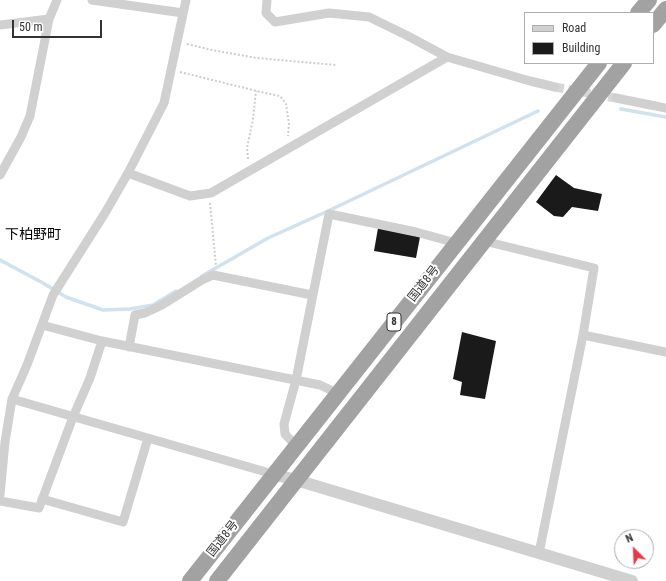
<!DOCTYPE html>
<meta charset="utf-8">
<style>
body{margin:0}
#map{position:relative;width:666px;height:581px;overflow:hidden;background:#fff;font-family:"Roboto Condensed",sans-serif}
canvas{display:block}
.legend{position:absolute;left:524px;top:12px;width:130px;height:52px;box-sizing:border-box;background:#fff;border:1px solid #adadad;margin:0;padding:5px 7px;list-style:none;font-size:12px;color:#333}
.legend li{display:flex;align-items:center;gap:8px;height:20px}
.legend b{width:20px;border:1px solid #adadad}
.north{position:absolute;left:614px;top:529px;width:40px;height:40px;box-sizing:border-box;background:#fff;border:1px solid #adadad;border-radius:50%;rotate:336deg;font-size:11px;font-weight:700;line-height:16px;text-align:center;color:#333}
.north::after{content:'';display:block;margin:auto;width:14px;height:18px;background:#e63946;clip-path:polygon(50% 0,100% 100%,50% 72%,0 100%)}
.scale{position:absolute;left:12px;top:20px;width:90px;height:18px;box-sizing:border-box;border:2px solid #333;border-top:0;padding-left:5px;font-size:12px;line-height:14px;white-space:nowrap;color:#333;-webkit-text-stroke:3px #fff;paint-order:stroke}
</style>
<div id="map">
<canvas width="666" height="581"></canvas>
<ul class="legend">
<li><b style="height:5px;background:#d0d0d0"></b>Road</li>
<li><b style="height:11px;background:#1a1a1a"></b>Building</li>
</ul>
<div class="north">N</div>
<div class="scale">50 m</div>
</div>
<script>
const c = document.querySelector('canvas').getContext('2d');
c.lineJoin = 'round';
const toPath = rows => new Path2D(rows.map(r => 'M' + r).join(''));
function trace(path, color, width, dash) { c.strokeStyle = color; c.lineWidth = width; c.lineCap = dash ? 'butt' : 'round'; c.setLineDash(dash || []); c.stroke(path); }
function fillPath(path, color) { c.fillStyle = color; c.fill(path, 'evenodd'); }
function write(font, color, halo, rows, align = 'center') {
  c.font = font + ' "Roboto Condensed","Noto Sans JP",sans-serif'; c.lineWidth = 4; c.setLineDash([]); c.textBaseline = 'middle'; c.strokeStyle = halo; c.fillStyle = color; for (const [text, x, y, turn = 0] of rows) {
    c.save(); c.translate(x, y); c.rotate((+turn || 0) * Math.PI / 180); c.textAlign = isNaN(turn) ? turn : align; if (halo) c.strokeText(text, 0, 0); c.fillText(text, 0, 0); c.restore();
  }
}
const stream = toPath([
 [621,109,666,117],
 [0,260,43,283,66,297,103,310,130,309,153,305,176,291],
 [202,276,268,238,328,211,538,111]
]);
const building = toPath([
 [556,175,574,188,602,194,598,211,572,207,563,217,554,216,536,202],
 [378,228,420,237,416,258,374,251],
 [462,332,496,341,485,399,460,395,462,382,453,379]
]);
const minorTunnel = toPath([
 [555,87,616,98]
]);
const path = toPath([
 [187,44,212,50,257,58,336,65],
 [180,72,261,92,280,96,286,104,289,124,288,136],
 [248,159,247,148,253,119,256,91],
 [210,203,216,266]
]);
const minor = toPath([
 [92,0,183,13],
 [267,0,266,13,275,22,329,13,369,17,406,35,447,57,530,81,555,87],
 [0,25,49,19],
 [616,98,666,108],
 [128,173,190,196,211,193,447,57],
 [0,175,21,137,30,116,49,19,57,0],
 [484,241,594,268,583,335],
 [102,341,320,385,337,393],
 [129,347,135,315,145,313,162,305,202,280,213,275,312,295],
 [12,399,273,474],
 [296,446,285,434,284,424,296,380,329,214,416,232,456,243],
 [0,495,5,442,12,399,27,365,53,295,105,213,128,173,164,103,186,0],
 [42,499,123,522,148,438],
 [0,501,39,508,73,417,90,378,102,341,42,325],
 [539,553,583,335,666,352]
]);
const tertiary = toPath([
 [273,474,296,480,632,581]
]);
const trunk = toPath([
 [638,13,649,0],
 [653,25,666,9],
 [190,581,599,63],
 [217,581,624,63]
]);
const shields = [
 [394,322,14]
];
const shieldNames = [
 ["8",394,322]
];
const streetNames = [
 ["国道8号",424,284,-52],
 ["国道8号",223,539,-52]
];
const quarterNames = [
 ["下柏野町",33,235]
];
trace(stream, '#cfe2ee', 3.5);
fillPath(building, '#1a1a1a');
trace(minorTunnel, '#d6d6d6', 9, [9, 4.5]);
trace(path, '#cdcdcd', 2, [2, 2]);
trace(minor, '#d0d0d0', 9);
trace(tertiary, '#d0d0d0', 12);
trace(trunk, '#a2a2a2', 16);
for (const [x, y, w] of shields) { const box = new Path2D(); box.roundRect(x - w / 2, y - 9, w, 18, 3); c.fillStyle = '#fff'; c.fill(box); trace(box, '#333', 1); }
write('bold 11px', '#333', null, shieldNames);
write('12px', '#333', '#fff', streetNames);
write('14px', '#000', '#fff', quarterNames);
</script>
